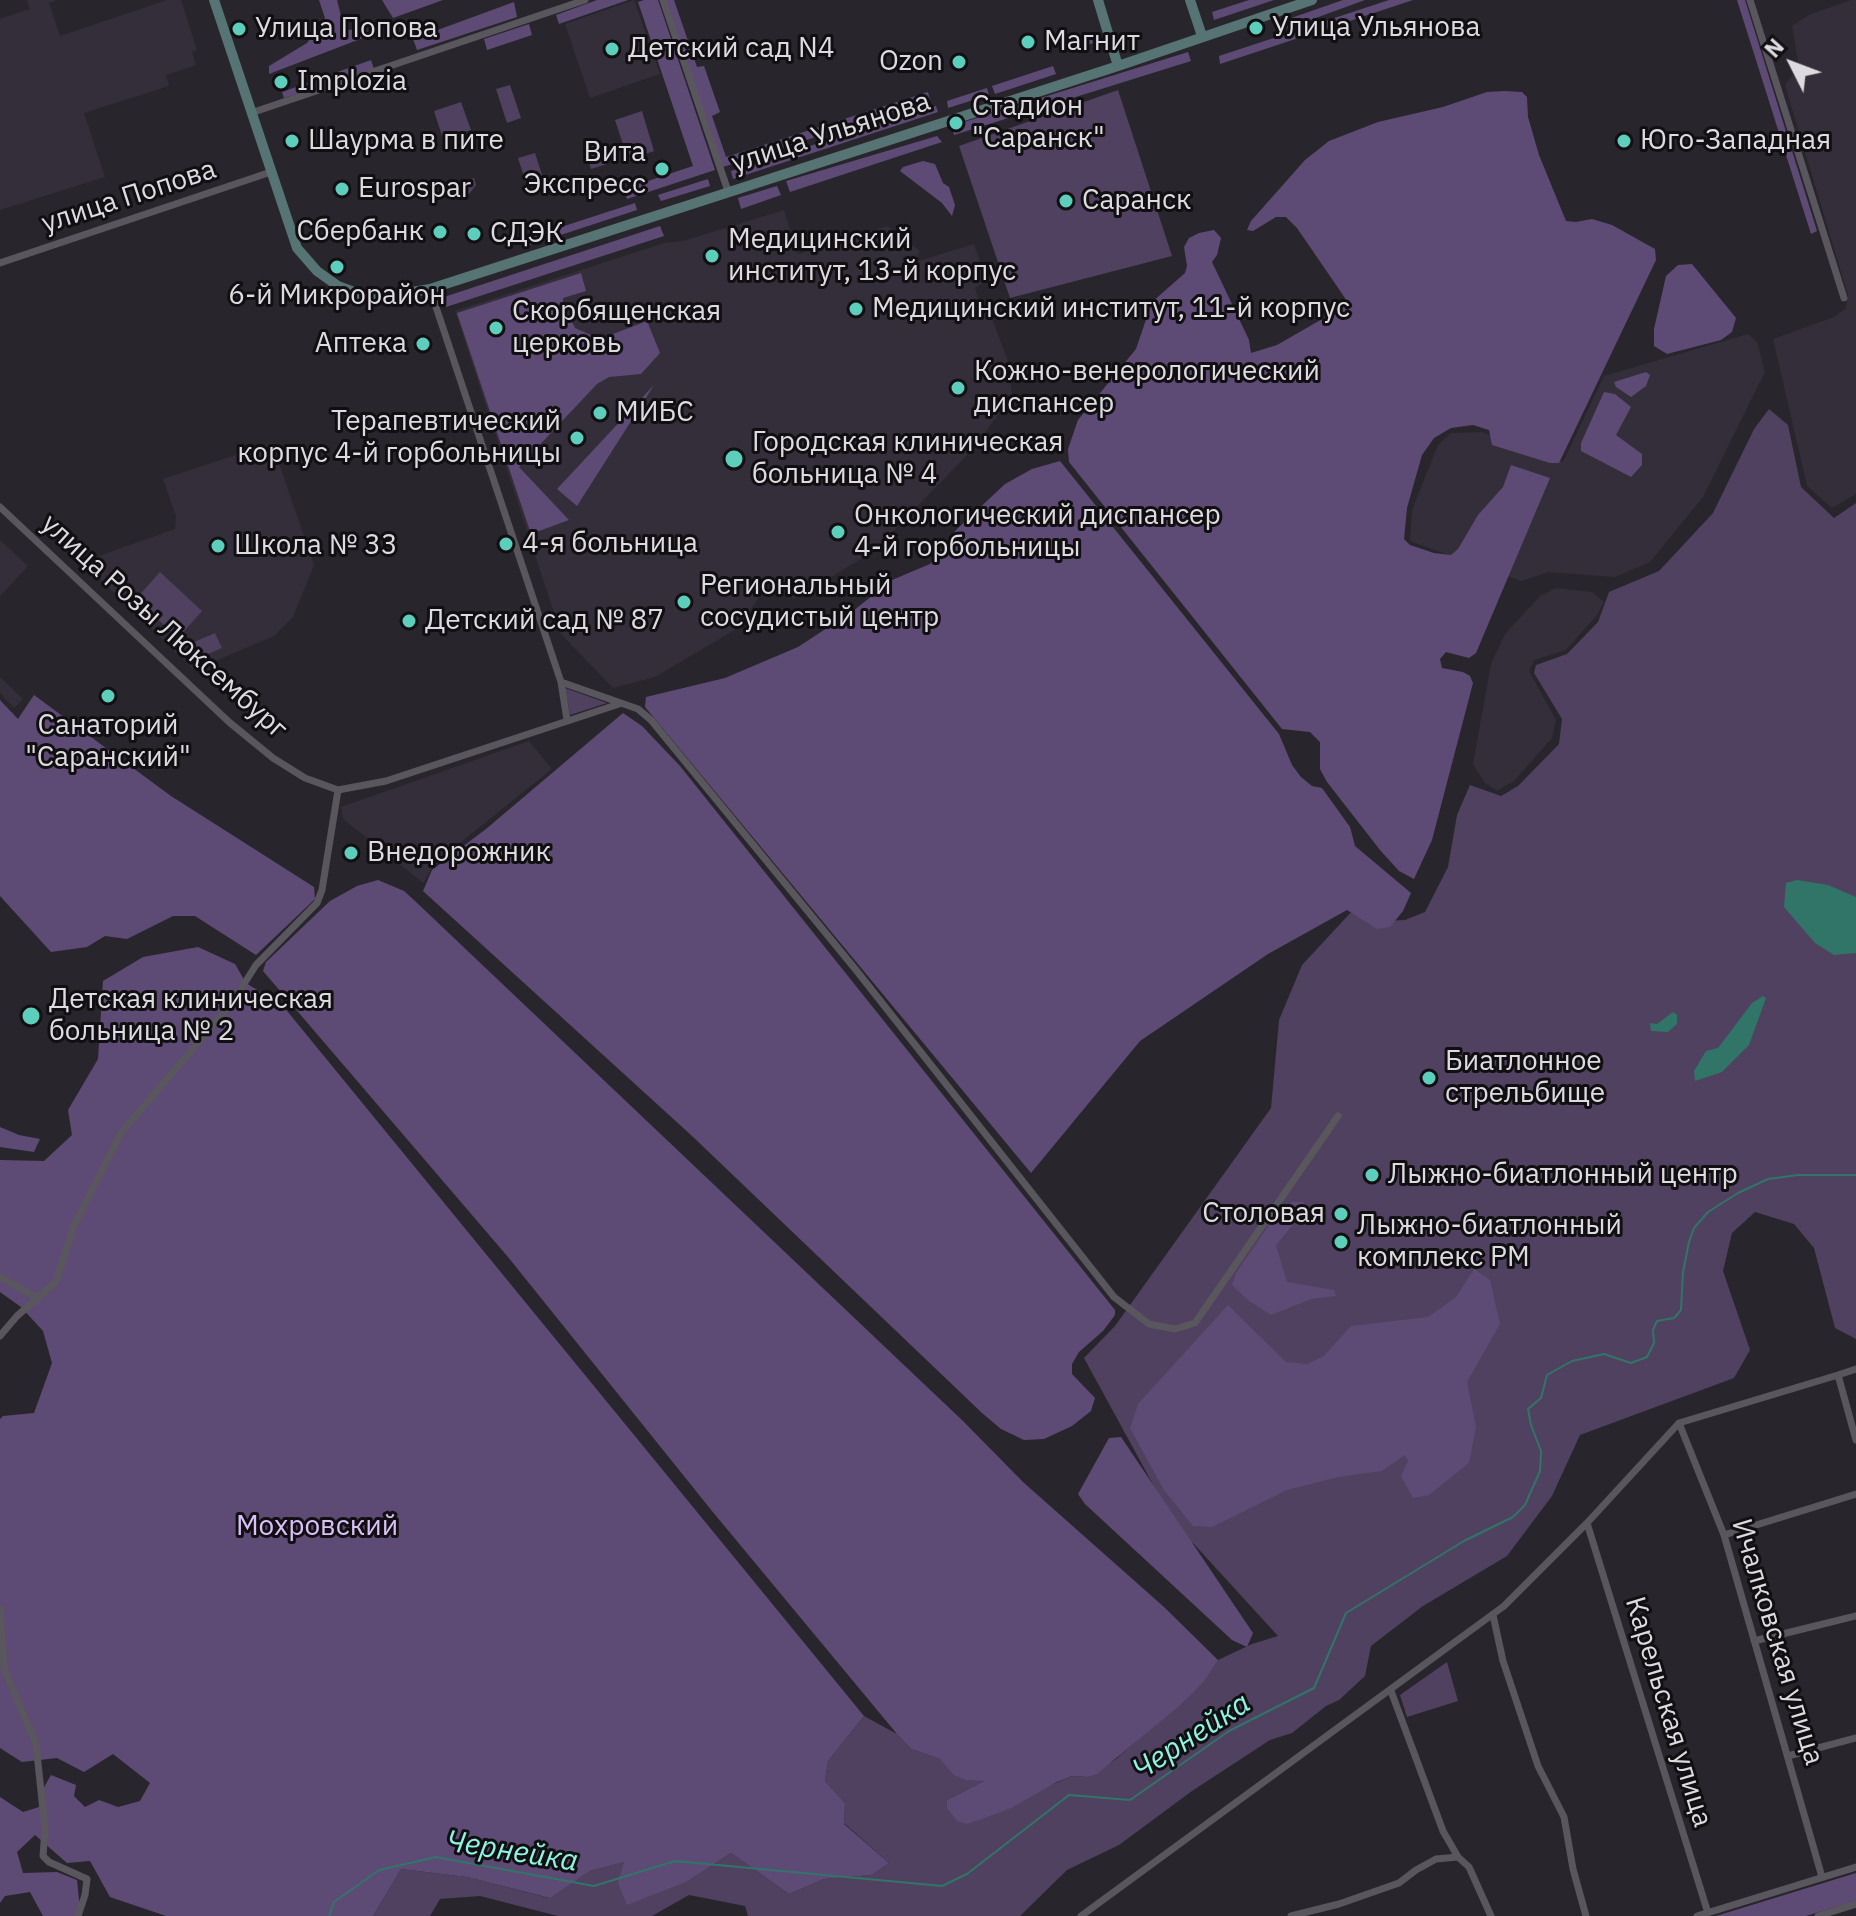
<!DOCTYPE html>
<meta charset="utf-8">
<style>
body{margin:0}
#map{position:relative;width:1856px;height:1916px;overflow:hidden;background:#28262c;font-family:"IBM Plex Sans",sans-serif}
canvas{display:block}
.north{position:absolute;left:1752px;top:24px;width:80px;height:80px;-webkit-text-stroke:6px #110f12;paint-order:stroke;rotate:312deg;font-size:22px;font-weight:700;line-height:32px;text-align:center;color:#dddbdf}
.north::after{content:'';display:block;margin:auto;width:28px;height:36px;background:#dddbdf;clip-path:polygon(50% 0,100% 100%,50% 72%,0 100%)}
</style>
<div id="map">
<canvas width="1856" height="1916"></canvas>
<div class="north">N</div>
</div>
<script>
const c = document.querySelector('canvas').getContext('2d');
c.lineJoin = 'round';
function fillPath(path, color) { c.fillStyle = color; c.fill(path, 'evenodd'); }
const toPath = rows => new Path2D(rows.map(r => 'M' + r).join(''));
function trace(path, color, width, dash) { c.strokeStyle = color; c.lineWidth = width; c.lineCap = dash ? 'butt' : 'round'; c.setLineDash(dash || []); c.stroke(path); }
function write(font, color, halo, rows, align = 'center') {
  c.font = font + ' "IBM Plex Sans",sans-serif'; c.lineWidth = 6; c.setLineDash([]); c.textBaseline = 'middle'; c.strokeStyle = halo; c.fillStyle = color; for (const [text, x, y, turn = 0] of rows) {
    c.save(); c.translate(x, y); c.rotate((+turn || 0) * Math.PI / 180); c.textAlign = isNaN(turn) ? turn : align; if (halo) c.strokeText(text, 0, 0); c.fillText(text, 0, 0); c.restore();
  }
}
const built = toPath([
 [27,0,57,0,49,3,60,36,167,0,181,0,197,50,192,52,196,65,166,75,169,86,84,113,105,177,0,210,0,19,30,9],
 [634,0,660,74,590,98,565,24],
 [1851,0,1856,0,1856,494,1832,508,1807,486,1773,339,1834,317,1846,308,1848,295,1785,85,1799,67,1792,26,1809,15],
 [784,210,798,254,887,226,920,251,915,262,974,244,986,280,975,288,981,308,988,308,1008,361,1012,396,972,450,873,552,794,599,770,581,738,628,655,677,613,688,561,634,455,311,664,243,683,241],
 [1748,334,1757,342,1765,372,1703,497,1650,562,1615,577,1549,572,1521,581,1410,541,1412,510,1438,445,1451,433,1482,432,1563,462,1604,376],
 [272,443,314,565,293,617,274,636,194,670,82,562,175,529,176,516,163,479],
 [0,540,28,566,0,596],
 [1556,588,1592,592,1604,602,1597,615,1566,650,1534,660,1529,671,1556,720,1552,738,1514,781,1497,791,1485,783,1473,764,1491,664,1505,634,1540,596],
 [0,677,23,699,14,708,0,693],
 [529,741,552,769,435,863,423,883,343,819,341,807]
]);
const green = toPath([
 [510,85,521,118,507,123,496,89],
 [1118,90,1172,256,1010,298,959,146],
 [461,102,471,130,443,139,434,111],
 [642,111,654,151,628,160,615,120],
 [599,139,607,164,591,169,583,144],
 [535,153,543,178,526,183,518,158],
 [474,178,476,185,469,194,449,200,445,188],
 [1769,409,1788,425,1801,487,1834,518,1856,503,1856,1339,1835,1328,1814,1248,1794,1224,1755,1212,1732,1233,1723,1271,1750,1350,1734,1378,1580,1435,1552,1496,1507,1556,1423,1606,1371,1646,1365,1676,1339,1700,1326,1706,1292,1733,1270,1740,1192,1791,1119,1845,1067,1870,1020,1916,748,1916,745,1906,689,1895,652,1916,558,1916,480,1896,440,1899,430,1916,373,1916,401,1869,467,1877,549,1898,590,1871,624,1862,688,1881,731,1853,789,1894,824,1879,870,1875,889,1863,844,1823,845,1803,825,1781,828,1761,864,1716,897,1734,911,1749,940,1759,966,1780,986,1780,947,1800,1040,1790,1072,1776,1087,1777,1115,1760,1161,1719,1184,1702,1218,1660,1252,1644,1278,1636,1193,1543,1185,1543,1084,1358,1115,1326,1271,1108,1279,1020,1302,965,1355,908,1387,921,1405,920,1425,912,1448,867,1457,815,1470,785,1501,796,1518,786,1559,744,1562,719,1534,673,1536,665,1567,654,1598,622,1609,592,1659,571,1713,513,1754,429],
 [160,572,202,611,178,638,136,599],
 [215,633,222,648,194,660,187,645],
 [565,688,607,703,570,715],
 [1447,1662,1458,1701,1407,1717,1400,1695]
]);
const forest = toPath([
 [319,0,337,0,342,20,349,30,367,28,368,36,269,74,269,66,307,43,325,18],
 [382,0,443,0,393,18],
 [597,0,628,0,559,24,556,15],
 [644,0,658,0,715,170,627,199,624,189,693,166,638,2],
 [665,0,674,0,697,67,704,66,720,112,712,116,726,157,928,92,930,100,723,167],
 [1249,0,1274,0,1214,20,1212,12],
 [1343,0,1365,0,1280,31,1277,23],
 [1389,0,1413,0,1220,64,1219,56],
 [1737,0,1745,0,1817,231,1811,234],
 [514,2,517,17,417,50,413,39],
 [529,24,532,35,487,50,484,39],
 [1090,33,1093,43,1070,51,1067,41],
 [1188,52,1191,61,954,135,951,126],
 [371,60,374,69,284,98,282,92],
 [1053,66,1056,74,995,94,992,86],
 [987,88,989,95,948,108,947,101],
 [1505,91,1522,92,1527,97,1528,117,1539,155,1566,221,1576,222,1592,219,1612,225,1655,249,1656,260,1559,463,1550,463,1492,445,1489,430,1473,425,1451,428,1434,438,1422,455,1407,508,1404,539,1410,545,1434,553,1451,555,1458,549,1478,515,1503,487,1511,465,1550,478,1476,653,1469,658,1446,652,1440,659,1442,668,1463,672,1470,676,1473,683,1432,840,1414,879,1399,871,1380,850,1327,782,1320,769,1320,742,1310,732,1282,729,1069,462,1068,449,1078,420,1136,349,1152,302,1185,273,1187,266,1184,247,1189,238,1199,233,1214,230,1221,238,1217,255,1212,262,1249,340,1251,353,1277,345,1343,307,1345,298,1297,228,1286,217,1276,217,1253,231,1247,230,1251,221,1305,160,1329,141,1378,122,1443,107,1487,92],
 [936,106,938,112,733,179,731,171],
 [937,136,942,142,790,192,786,181],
 [923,161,935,164,943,183,949,187,955,205,952,216,942,203,900,171,903,167],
 [708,179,710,186,661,201,658,195],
 [777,186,781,195,741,209,738,198],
 [635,203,637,210,524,247,521,240],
 [660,226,664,236,446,307,444,297],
 [1692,264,1736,318,1732,332,1721,340,1667,354,1654,346,1654,329,1666,276,1678,265],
 [581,273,586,291,563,298,563,303,575,328,600,339,647,321,660,353,641,374,609,377,597,384,519,467,569,520,531,534,457,313],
 [1646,372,1650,375,1646,386,1631,397,1616,387,1614,382],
 [654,385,577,506,557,489],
 [1604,392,1615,394,1631,407,1616,435,1642,454,1642,465,1631,477,1581,451,1581,443],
 [1060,461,1279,734,1292,765,1301,777,1312,786,1322,788,1350,827,1355,846,1411,893,1403,911,1390,927,1377,929,1347,910,1268,954,1140,1041,1031,1173,645,707,646,697,725,678,798,647,853,611,892,580,930,564,957,529,1005,484,1032,469],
 [34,695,171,796,314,887,315,899,256,955,195,916,173,916,127,939,105,936,87,947,51,952,0,896,0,700,18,719],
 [623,713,642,726,680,766,1115,1310,1115,1315,1103,1331,1079,1352,1072,1364,1072,1374,1095,1398,1091,1411,1072,1426,1044,1439,1024,1440,1001,1429,982,1413,691,1135,423,891,432,870,486,829],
 [378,880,404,891,415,901,964,1422,1023,1482,1164,1607,1218,1660,1204,1681,1184,1702,1097,1774,1087,1777,1072,1776,1057,1782,1011,1808,982,1819,967,1824,957,1821,947,1808,947,1800,984,1781,966,1780,954,1775,940,1759,911,1749,897,1734,712,1511,508,1257,263,971,266,962,330,901,357,886],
 [198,947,235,964,246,983,283,1006,864,1716,828,1761,825,1781,845,1803,844,1824,889,1863,871,1875,824,1879,789,1894,731,1853,688,1881,627,1905,618,1883,624,1862,590,1871,550,1898,467,1877,401,1869,373,1916,166,1916,110,1897,90,1861,67,1863,35,1835,17,1852,23,1873,57,1872,77,1880,80,1909,75,1916,43,1916,30,1892,5,1896,0,1903,0,1797,23,1812,39,1807,43,1789,51,1775,76,1785,74,1796,85,1807,99,1800,118,1807,140,1801,150,1783,113,1754,84,1772,57,1758,22,1762,0,1748,0,1419,3,1416,34,1413,52,1363,43,1331,21,1307,0,1292,0,1160,44,1161,72,1135,68,1110,98,1059,103,981,143,957],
 [0,1127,19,1135,40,1139,34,1152,0,1147],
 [1292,1202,1304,1202,1306,1209,1276,1245,1287,1282,1334,1290,1336,1296,1311,1299,1271,1315,1248,1300,1232,1285,1236,1273,1271,1222],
 [1474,1269,1490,1280,1500,1324,1467,1382,1476,1427,1469,1463,1429,1495,1413,1498,1401,1476,1408,1461,1405,1455,1382,1471,1338,1477,1287,1490,1212,1527,1193,1526,1164,1490,1130,1428,1138,1404,1228,1305,1286,1362,1307,1364,1324,1356,1351,1326,1428,1317,1456,1297],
 [1121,1437,1253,1633,1247,1647,1232,1640,1085,1504,1078,1494,1109,1438],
 [1856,1873,1856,1901,1806,1916,1716,1916]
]);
const water = toPath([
 [1797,880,1828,885,1856,897,1856,953,1834,955,1815,943,1784,907,1786,883],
 [1763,996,1766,998,1749,1045,1722,1072,1695,1081,1694,1071,1706,1051,1718,1048,1752,1003],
 [1673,1012,1677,1015,1677,1024,1668,1032,1651,1031,1650,1023,1657,1024]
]);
const stream = toPath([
 [329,1916,334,1902,379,1870,436,1857,594,1886,675,1861,942,1886,967,1874,1069,1795,1130,1800,1229,1731,1314,1688,1346,1613,1464,1541,1513,1517,1525,1505,1540,1471,1541,1451,1531,1425,1528,1409,1541,1398,1547,1375,1572,1361,1604,1354,1631,1363,1647,1357,1654,1343,1653,1330,1657,1321,1674,1318,1681,1310,1683,1272,1689,1242,1694,1228,1708,1212,1738,1193,1768,1179,1798,1175,1856,1175]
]);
const street = toPath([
 [663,0,728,191],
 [1750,0,1844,298],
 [251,113,585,0],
 [0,263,271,172],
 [430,289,561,682,567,720],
 [0,507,229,722,273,758,305,778,338,790,386,781,619,704],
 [561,682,638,709,651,720,856,970,1114,1297,1149,1324,1175,1329,1195,1323,1338,1116],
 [0,1277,39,1299],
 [0,1336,17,1316,56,1282,74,1226,121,1133,232,1003,256,965,317,903,322,890,338,790],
 [1856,1369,1838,1375,1856,1440],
 [1679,1423,1724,1535,1822,1877],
 [1587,1523,1708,1913],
 [1724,1535,1856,1494],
 [0,1609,4,1669,36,1744,45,1829,43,1856,49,1862,87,1879,85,1895,78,1916],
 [1493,1615,1503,1661,1538,1766,1564,1817,1573,1869,1586,1916],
 [1754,1641,1856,1616],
 [1391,1691,1443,1831,1458,1857,1469,1867,1491,1916],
 [1788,1756,1856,1738],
 [1081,1916,1504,1606,1587,1523,1679,1423,1838,1375],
 [1291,1916,1339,1904,1399,1883,1416,1870,1436,1859,1458,1857],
 [1697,1916,1856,1867],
 [1818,1916,1856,1904]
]);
const secondary = toPath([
 [214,0,297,248,317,271,338,286,362,295,383,297,430,289,1118,66,1312,0],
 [1098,0,1118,66],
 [1190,0,1202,36]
]);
const markers = [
 [1256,28,8,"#5ccebb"],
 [239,29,8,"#5ccebb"],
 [1028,42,8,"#5ccebb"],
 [612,49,8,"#5ccebb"],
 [959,62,8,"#5ccebb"],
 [281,82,8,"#5ccebb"],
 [956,123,8,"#5ccebb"],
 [292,141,8,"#5ccebb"],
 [1624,141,8,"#5ccebb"],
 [662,169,8,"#5ccebb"],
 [342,189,8,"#5ccebb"],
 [1066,201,8,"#5ccebb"],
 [440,232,8,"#5ccebb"],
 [474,234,8,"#5ccebb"],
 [712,256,8,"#5ccebb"],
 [337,267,8,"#5ccebb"],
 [856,309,8,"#5ccebb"],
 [496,328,8,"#5ccebb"],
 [423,344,8,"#5ccebb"],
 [958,388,8,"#5ccebb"],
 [600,413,8,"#5ccebb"],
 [577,438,8,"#5ccebb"],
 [734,459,10,"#5ccebb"],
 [838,532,8,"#5ccebb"],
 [506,544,8,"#5ccebb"],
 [218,546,8,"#5ccebb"],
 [684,602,8,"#5ccebb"],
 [409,621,8,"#5ccebb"],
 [108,696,8,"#5ccebb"],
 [351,853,8,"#5ccebb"],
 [31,1016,10,"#5ccebb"],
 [1429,1078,8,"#5ccebb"],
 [1372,1175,8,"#5ccebb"],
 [1341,1214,8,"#5ccebb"],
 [1341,1242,8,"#5ccebb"]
];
const poiNames = [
 ["Улица Ульянова",1272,28],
 ["Улица Попова",255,29],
 ["Магнит",1044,42],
 ["Детский сад N4",628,49],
 ["Ozon",943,62,"right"],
 ["Implozia",297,82],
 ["Стадион",972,107],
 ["\"Саранск\"",972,139],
 ["Шаурма в пите",308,141],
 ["Юго-Западная",1640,141],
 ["Вита",646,153,"right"],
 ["Экспресс",646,185,"right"],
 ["Eurospar",358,189],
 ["Саранск",1082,201],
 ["Сбербанк",424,232,"right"],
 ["СДЭК",490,234],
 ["Медицинский",728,240],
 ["институт, 13-й корпус",728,272],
 ["6-й Микрорайон",337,296,"center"],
 ["Медицинский институт, 11-й корпус",872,309],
 ["Скорбященская",512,312],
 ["церковь",512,344],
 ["Аптека",407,344,"right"],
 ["Кожно-венерологический",974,372],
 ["диспансер",974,404],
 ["МИБС",616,413],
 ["Терапевтический",561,422,"right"],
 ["корпус 4-й горбольницы",561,454,"right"],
 ["Городская клиническая",752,443],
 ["больница № 4",752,475],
 ["Онкологический диспансер",854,516],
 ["4-й горбольницы",854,548],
 ["4-я больница",522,544],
 ["Школа № 33",234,546],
 ["Региональный",700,586],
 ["сосудистый центр",700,618],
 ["Детский сад № 87",425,621],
 ["Санаторий",108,726,"center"],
 ["\"Саранский\"",108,758,"center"],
 ["Внедорожник",367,853],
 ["Детская клиническая",49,1000],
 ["больница № 2",49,1032],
 ["Биатлонное",1445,1062],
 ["стрельбище",1445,1094],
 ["Лыжно-биатлонный центр",1388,1175],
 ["Столовая",1325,1214,"right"],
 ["Лыжно-биатлонный",1357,1226],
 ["комплекс РМ",1357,1258]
];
const streetNames = [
 ["улица Ульянова",831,133,-18],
 ["улица Попова",129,197,-18],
 ["улица Розы Люксембург",164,627,42],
 ["Ичалковская улица",1777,1642,73],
 ["Карельская улица",1668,1712,73]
];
const parkNames = [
 ["Мохровский",317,1527]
];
const waterNames = [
 ["Чернейка",1192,1737,-33],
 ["Чернейка",512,1852,9]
];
fillPath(built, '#332e39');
fillPath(green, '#4f415f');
fillPath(forest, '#5e4b75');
fillPath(water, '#317569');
trace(stream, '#317569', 2);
trace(street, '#59565d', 7);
trace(secondary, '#567474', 10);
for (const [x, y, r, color] of markers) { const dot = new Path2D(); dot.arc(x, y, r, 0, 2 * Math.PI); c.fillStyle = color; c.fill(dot); trace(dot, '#110f12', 3); }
write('28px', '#dddbdf', '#110f12', poiNames, 'left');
write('28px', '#dddbdf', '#110f12', streetNames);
write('28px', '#d8c0f8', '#110f12', parkNames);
write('italic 30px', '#8df5e2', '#110f12', waterNames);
</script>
